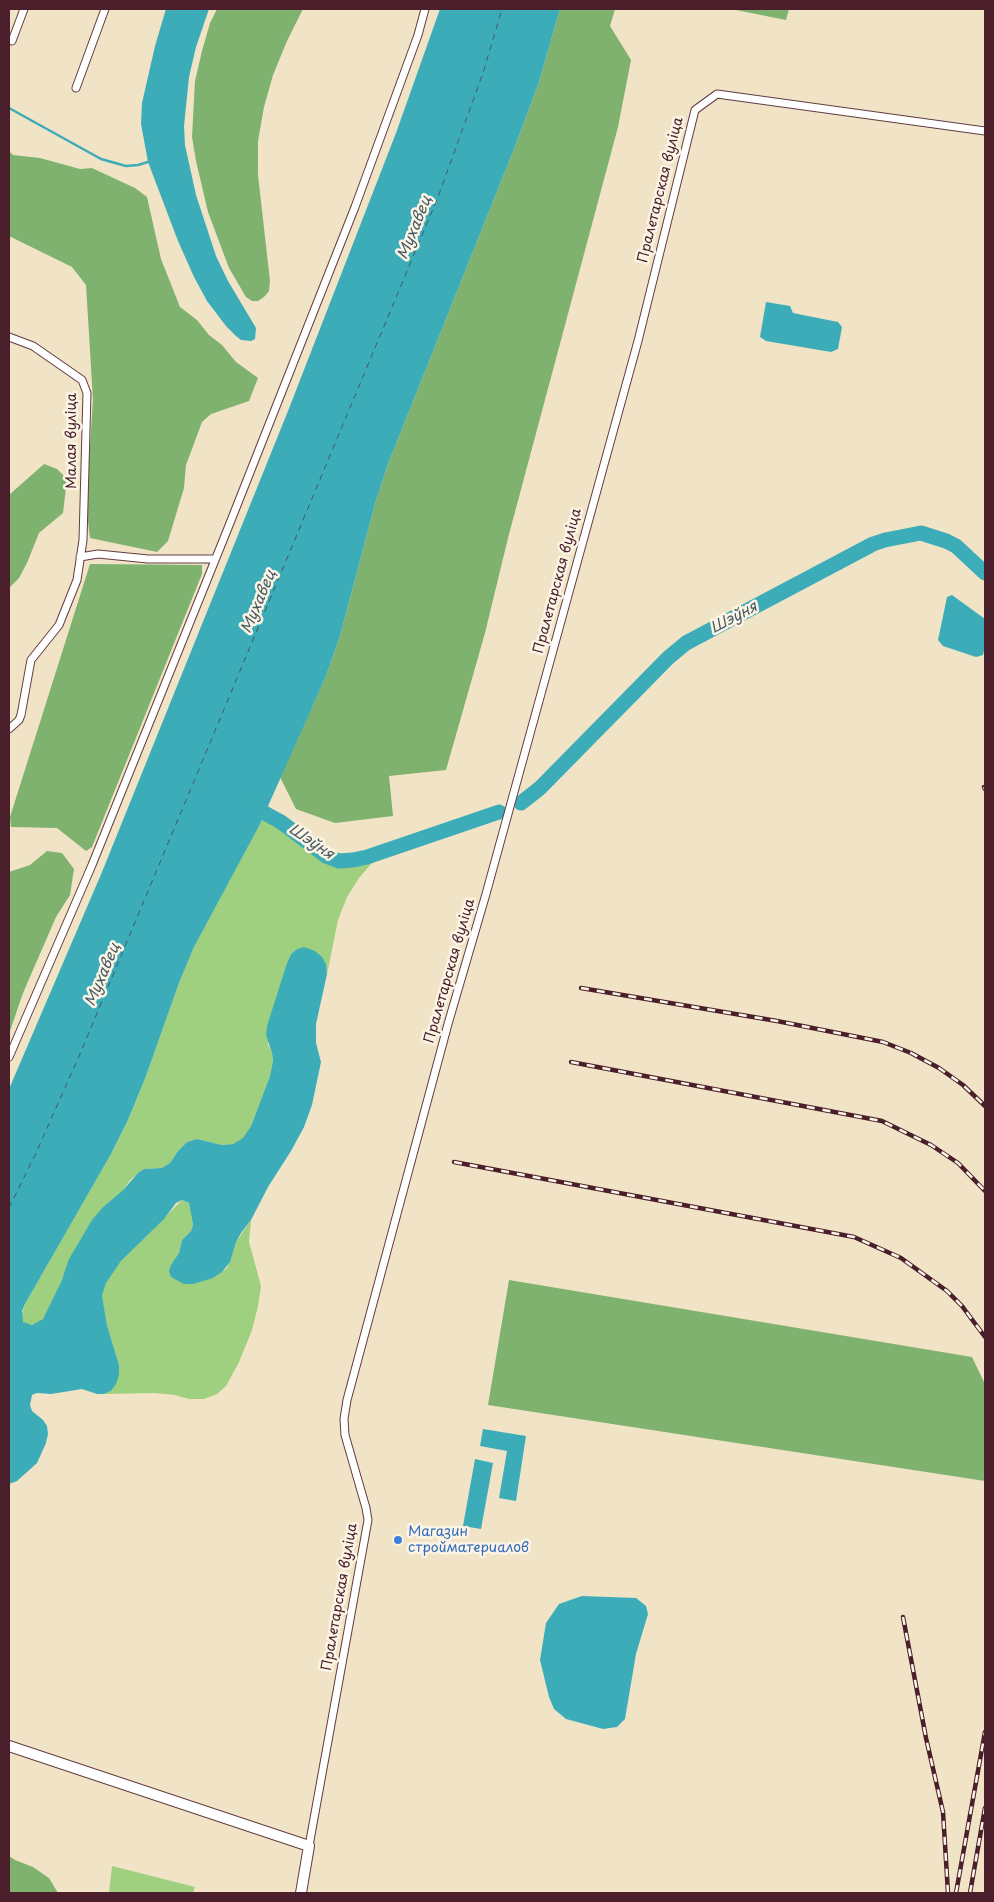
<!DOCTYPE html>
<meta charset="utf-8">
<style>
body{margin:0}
#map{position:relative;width:994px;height:1902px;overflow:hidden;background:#f1e3c6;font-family:"Playpen Sans",sans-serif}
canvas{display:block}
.frame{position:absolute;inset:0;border:10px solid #4a1f2b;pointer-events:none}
</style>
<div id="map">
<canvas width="994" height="1902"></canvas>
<div class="frame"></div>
</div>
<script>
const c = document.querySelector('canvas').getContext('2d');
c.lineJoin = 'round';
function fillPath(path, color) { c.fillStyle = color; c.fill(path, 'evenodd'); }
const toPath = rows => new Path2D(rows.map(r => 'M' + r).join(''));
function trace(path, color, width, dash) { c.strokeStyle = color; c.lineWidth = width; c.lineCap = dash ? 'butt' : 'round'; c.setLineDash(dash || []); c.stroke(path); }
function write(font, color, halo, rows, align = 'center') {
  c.font = font + ' "Playpen Sans",sans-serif'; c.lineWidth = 5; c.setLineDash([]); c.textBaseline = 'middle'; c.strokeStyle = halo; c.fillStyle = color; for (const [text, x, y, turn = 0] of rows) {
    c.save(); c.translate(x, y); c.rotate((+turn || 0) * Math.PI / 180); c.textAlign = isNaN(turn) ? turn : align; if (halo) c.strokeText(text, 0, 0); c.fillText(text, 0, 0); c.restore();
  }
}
const green = toPath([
 [265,813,281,822,326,856,339,861,353,860,388,850,371,864,359,878,347,897,338,920,327,974,326,964,297,949,291,954,287,963,268,1044,272,1053,273,1062,270,1076,251,1126,243,1139,233,1144,222,1145,197,1139,187,1142,178,1151,170,1163,163,1168,144,1169,130,1180,123,1190,103,1207,65,1271,53,1302,43,1319,36,1324,27,1325,23,1322,21,1317,25,1304,111,1154,128,1120,146,1076,179,983,194,947],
 [182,1200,189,1203,193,1225,191,1231,182,1240,179,1253,176,1259,213,1278,227,1268,236,1242,251,1220,249,1242,261,1286,258,1306,252,1330,239,1362,226,1386,217,1394,204,1399,189,1399,175,1395,154,1393,104,1394,111,1391,119,1365,107,1325,102,1295,103,1288,112,1272,121,1261],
 [112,1866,195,1887,193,1893,109,1893]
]);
const forest = toPath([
 [217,9,303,9,287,41,273,75,264,107,258,141,258,175,270,281,269,291,264,297,258,301,252,301,246,297,229,268,208,212,196,161,192,137,195,81,202,51,210,23],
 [560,9,615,9,610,26,631,60,618,127,508,538,485,633,446,770,389,776,393,816,335,823,296,809,280,777,326,676,340,636,375,504,388,464,516,144,539,82],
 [731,9,789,9,786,20],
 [9,151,13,155,40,158,80,169,92,168,135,188,147,197,161,259,180,307,197,320,209,335,222,345,236,362,258,378,249,401,211,414,202,422,186,465,184,488,168,541,157,552,90,538,86,506,93,400,86,285,72,267,9,236],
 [44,464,57,469,67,479,63,513,39,533,27,563,19,578,9,588,9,495],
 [90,564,202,565,202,574,92,847,86,851,57,828,11,827,10,817],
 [47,851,62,853,74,869,70,895,56,917,23,993,9,1034,9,872,30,865],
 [509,1280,972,1357,985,1384,985,1481,488,1405],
 [9,1856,15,1860,33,1867,49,1878,58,1893,9,1893]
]);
const water = toPath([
 [166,9,209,9,196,47,189,77,184,126,185,145,196,195,216,256,228,281,256,328,255,339,251,341,241,340,236,336,226,326,207,301,194,277,178,241,148,162,141,124,142,103,155,46],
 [440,9,560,9,539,82,516,144,388,464,375,504,340,636,326,676,260,824,194,947,179,983,146,1076,128,1120,111,1154,25,1304,22,1311,23,1322,32,1325,43,1319,61,1282,69,1259,92,1220,103,1207,123,1190,138,1173,144,1169,162,1168,170,1163,178,1151,187,1142,197,1139,222,1145,233,1144,243,1138,251,1126,270,1076,273,1061,272,1053,266,1035,267,1026,287,963,291,954,297,949,304,947,315,951,322,957,326,964,327,974,316,1024,316,1043,321,1062,312,1105,304,1127,291,1151,268,1187,251,1220,241,1233,236,1242,230,1262,222,1272,213,1278,193,1284,184,1284,171,1277,169,1271,171,1265,179,1253,182,1240,191,1231,193,1225,189,1203,182,1200,176,1203,164,1219,121,1261,106,1283,102,1295,107,1325,119,1365,119,1375,116,1384,111,1391,104,1394,97,1394,82,1389,51,1394,37,1393,32,1395,30,1405,32,1411,43,1420,47,1426,48,1434,46,1443,37,1463,17,1481,9,1484,9,1089,102,872,288,411,396,133],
 [766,302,790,306,793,313,838,322,842,327,838,349,831,352,766,341,760,337],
 [952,595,985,619,985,646,983,655,976,657,943,646,938,640,947,597],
 [483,1429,526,1436,516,1501,499,1498,507,1451,480,1446],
 [475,1459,493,1463,481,1529,463,1526],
 [582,1596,636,1598,646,1606,648,1614,636,1654,625,1719,617,1727,603,1729,566,1719,554,1709,549,1697,540,1660,546,1623,559,1604]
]);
const stream = toPath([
 [9,108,101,159,126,166,138,165,148,162]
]);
const river = toPath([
 [521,803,540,788,668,658,686,643,873,544,885,540,921,533,946,541,956,546,985,573],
 [248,804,281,822,326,856,339,861,353,860,367,857,499,812]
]);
const ferry = toPath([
 [9,1208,36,1153,80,1054,438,197,483,73,502,9]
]);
const street = toPath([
 [12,41,24,9],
 [76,88,105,9],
 [9,337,33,346,82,380,87,393,83,540,77,580,59,625,31,660,21,715,19,720,9,729],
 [80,557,98,554,148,559,215,559],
 [9,1057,92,865,228,528,355,207,418,35,425,9],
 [309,1846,368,1520,366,1508,345,1435,344,1419,347,1400,448,1024,486,894,638,341,695,110,717,94,985,131]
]);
const secondary = toPath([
 [9,1746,309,1846,301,1893]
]);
const rail = toPath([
 [984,787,985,789],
 [581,988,777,1021,883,1042,911,1053,939,1068,963,1085,985,1106],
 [571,1062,882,1121,931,1145,958,1163,985,1191],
 [454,1162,854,1237,901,1258,947,1291,962,1306,985,1337],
 [903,1617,926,1738,943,1812,948,1893],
 [956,1893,985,1732],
 [970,1893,985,1808]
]);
const markers = [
 [398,1540,5,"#3f7fe0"]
];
const streetNames = [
 ["Пралетарская вуліца",661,190,-76],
 ["Малая вуліца",72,441,-90],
 ["Пралетарская вуліца",558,581,-75],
 ["Пралетарская вуліца",450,971,-74],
 ["Пралетарская вуліца",340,1597,-80]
];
const shopNames = [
 ["Магазин",408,1532],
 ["стройматериалов",408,1548]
];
const waterNames = [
 ["Мухавец",415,228,-68],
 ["Мухавец",259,602,-67],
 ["Шэўня",734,618,-28],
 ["Шэўня",311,842,34],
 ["Мухавец",103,975,-67]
];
fillPath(green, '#9fd07f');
fillPath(forest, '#7fb26e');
fillPath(water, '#3cadb8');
trace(stream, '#3cadb8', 2.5);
trace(river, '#3cadb8', 15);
trace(ferry, '#445863', 1, [6, 5]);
trace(street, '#633c42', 9);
trace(secondary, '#633c42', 12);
trace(street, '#fff', 7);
trace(secondary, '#fff', 10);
trace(rail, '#4a1f2b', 4.5);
trace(rail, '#fcf5e5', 2.5, [8]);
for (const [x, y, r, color] of markers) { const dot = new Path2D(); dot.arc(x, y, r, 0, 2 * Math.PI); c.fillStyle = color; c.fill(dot); trace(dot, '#fcf5e5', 2); }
write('14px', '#4a1f2b', '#fcf5e5', streetNames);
write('14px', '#366cbe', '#fcf5e5', shopNames, 'left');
write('italic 15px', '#445863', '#fcf5e5', waterNames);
</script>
